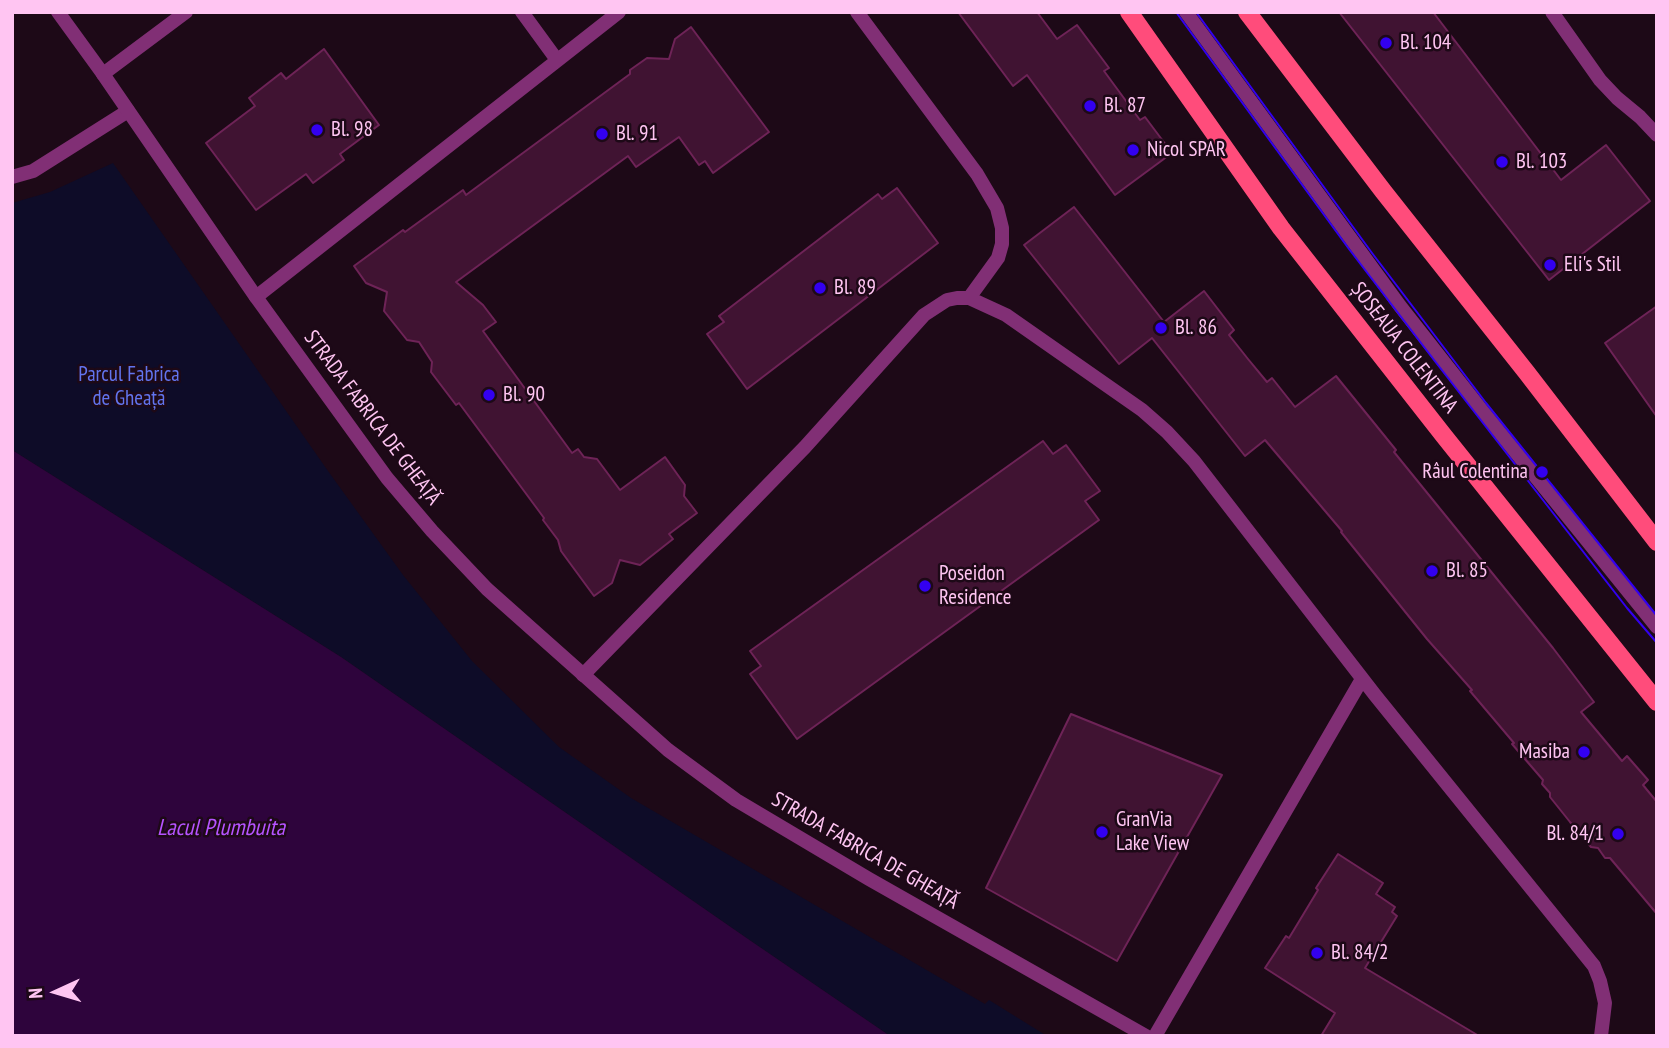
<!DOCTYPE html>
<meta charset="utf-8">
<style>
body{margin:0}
#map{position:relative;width:1669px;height:1048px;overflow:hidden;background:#1d0917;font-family:"PT Sans Narrow",sans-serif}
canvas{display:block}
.frame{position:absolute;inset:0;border:14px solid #ffc5f2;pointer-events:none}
.north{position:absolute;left:21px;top:957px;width:70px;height:70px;-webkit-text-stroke:5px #1d0917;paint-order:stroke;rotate:266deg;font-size:19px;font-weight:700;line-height:28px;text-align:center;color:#ffc5f2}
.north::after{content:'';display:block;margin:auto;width:24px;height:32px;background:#ffc5f2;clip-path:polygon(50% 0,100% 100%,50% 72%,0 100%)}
</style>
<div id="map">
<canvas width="1669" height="1048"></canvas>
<div class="frame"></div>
<div class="north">N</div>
</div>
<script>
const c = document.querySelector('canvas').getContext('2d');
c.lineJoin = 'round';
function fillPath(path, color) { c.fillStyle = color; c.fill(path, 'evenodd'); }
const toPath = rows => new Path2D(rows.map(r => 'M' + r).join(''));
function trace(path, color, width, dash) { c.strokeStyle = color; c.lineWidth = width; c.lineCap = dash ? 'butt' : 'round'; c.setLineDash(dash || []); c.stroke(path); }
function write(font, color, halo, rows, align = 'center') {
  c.font = font + ' "PT Sans Narrow",sans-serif'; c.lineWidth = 5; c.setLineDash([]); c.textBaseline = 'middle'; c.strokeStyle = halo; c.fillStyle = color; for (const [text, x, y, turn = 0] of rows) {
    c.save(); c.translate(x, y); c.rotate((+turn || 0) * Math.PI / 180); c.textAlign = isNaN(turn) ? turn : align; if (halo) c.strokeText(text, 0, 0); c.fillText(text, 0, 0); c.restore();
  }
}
const green = toPath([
 [113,163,328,471,403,575,472,661,559,747,631,798,985,1004,989,1000,1047,1036,890,1036,748,939,341,657,12,450,12,203,50,192]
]);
const water = toPath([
 [12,450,341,657,748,939,890,1036,12,1036]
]);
const building = toPath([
 [958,12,1037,12,1057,39,1077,25,1109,68,1104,71,1140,120,1145,117,1172,153,1115,195,1027,75,1013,86,958,12],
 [1339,12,1433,12,1561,180,1606,145,1650,201,1549,280,1339,12],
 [691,27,769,132,713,173,705,161,699,165,679,137,636,167,628,156,456,282,483,305,496,322,483,331,572,453,578,449,584,457,597,459,620,490,665,457,685,485,684,496,697,513,669,534,673,539,640,565,620,560,612,583,594,596,561,551,558,540,543,520,544,518,459,403,456,405,431,372,432,362,419,342,407,340,384,311,387,292,366,283,354,266,403,230,405,232,463,190,466,195,630,74,630,70,647,58,669,59,675,39,691,27],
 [324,49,379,125,340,154,344,160,313,183,306,174,256,210,206,143,255,106,249,98,281,73,286,79,324,49],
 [897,188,938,243,747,389,707,334,724,322,719,316,878,194,882,199,897,188],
 [1074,207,1164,322,1204,291,1234,330,1229,335,1248,359,1267,382,1272,378,1295,407,1336,376,1396,450,1394,452,1553,648,1594,702,1581,712,1622,761,1627,756,1648,780,1643,785,1657,802,1657,914,1610,858,1605,858,1598,848,1591,847,1570,822,1550,797,1550,793,1542,784,1543,780,1512,744,1514,743,1470,691,1472,690,1427,639,1341,532,1342,531,1265,440,1245,456,1152,338,1119,364,1024,245,1074,207],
 [1657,306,1657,417,1605,343,1657,306],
 [1043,441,1053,454,1066,445,1100,491,1085,501,1099,520,797,739,750,674,761,666,750,651,1043,441],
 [1071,714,1222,775,1117,961,986,888,1071,714],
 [1338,854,1383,883,1376,894,1395,907,1392,912,1397,916,1365,968,1479,1036,1321,1036,1335,1013,1265,968,1286,936,1289,938,1318,890,1316,888,1338,854]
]);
const service = toPath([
 [522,12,557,60],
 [857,12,977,174,997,208,1002,228,1002,244,998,258,969,298],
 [1186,12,1400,306,1480,408,1657,627],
 [103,74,186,12],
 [12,177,33,171,128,111],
 [256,297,619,12],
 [583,675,805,447,924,315,947,300,957,298,969,298,1006,315,1142,410,1167,432,1194,461,1375,695,1594,966,1600,981,1605,1003,1601,1036],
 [1155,1036,1362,679]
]);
const minor = toPath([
 [58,12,103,74,256,297,387,478,432,531,487,589,668,750,736,800,869,879,1146,1036],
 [1552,12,1600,80,1617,98,1640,117,1657,135]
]);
const primary = toPath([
 [1129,12,1281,228,1444,436,1657,702],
 [1247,12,1383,191,1527,373,1657,542]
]);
const tram = toPath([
 [1176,12,1349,249,1434,360,1627,608,1657,643],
 [1196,12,1372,253,1486,403,1657,616]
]);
const markers = [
 [1386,43,7,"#3300f0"],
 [1090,106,7,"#3300f0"],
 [317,130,7,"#3300f0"],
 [602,134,7,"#3300f0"],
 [1133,150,7,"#3300f0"],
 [1502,162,7,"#3300f0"],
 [1550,265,7,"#3300f0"],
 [820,288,7,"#3300f0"],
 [1161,328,7,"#3300f0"],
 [489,395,7,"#3300f0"],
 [1542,472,7,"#3300f0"],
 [1432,571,7,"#3300f0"],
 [925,586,7,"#3300f0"],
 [1584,752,7,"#3300f0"],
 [1102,832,7,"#3300f0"],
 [1618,834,7,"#3300f0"],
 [1317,953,7,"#3300f0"]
];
const poiNames = [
 ["Bl. 104",1400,43],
 ["Bl. 87",1104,106],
 ["Bl. 98",331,130],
 ["Bl. 91",616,134],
 ["Nicol SPAR",1147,150],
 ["Bl. 103",1516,162],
 ["Eli's Stil",1564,265],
 ["Bl. 89",834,288],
 ["Bl. 86",1175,328],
 ["Bl. 90",503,395],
 ["Râul Colentina",1528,472,"right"],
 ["Bl. 85",1446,571],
 ["Poseidon",939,574],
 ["Residence",939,598],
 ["Masiba",1570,752,"right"],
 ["GranVia",1116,820],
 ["Lake View",1116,844],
 ["Bl. 84/1",1604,834,"right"],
 ["Bl. 84/2",1331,953]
];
const streetNames = [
 ["ȘOSEAUA COLENTINA",1404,348,52],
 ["STRADA FABRICA DE GHEAȚĂ",372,418,53],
 ["STRADA FABRICA DE GHEAȚĂ",865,851,30]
];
const parkNames = [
 ["Parcul Fabrica",129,375],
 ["de Gheață",129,399]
];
const waterNames = [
 ["Lacul Plumbuita",221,828]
];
fillPath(green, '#0e0c28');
fillPath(water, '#2e043c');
fillPath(building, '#401332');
trace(building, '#6e2357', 2);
trace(service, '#812f75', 14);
trace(minor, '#812f75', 14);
trace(primary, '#ff4c7b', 18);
trace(tram, '#3300f0', 2);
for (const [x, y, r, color] of markers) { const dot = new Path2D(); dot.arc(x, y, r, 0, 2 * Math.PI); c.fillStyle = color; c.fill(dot); trace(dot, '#1d0917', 2.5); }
write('21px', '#ffc5f2', '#1d0917', poiNames, 'left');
write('21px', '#ffc5f2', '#1d0917', streetNames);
write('21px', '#6274ee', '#1d0917', parkNames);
write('italic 23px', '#b653ff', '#1d0917', waterNames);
</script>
